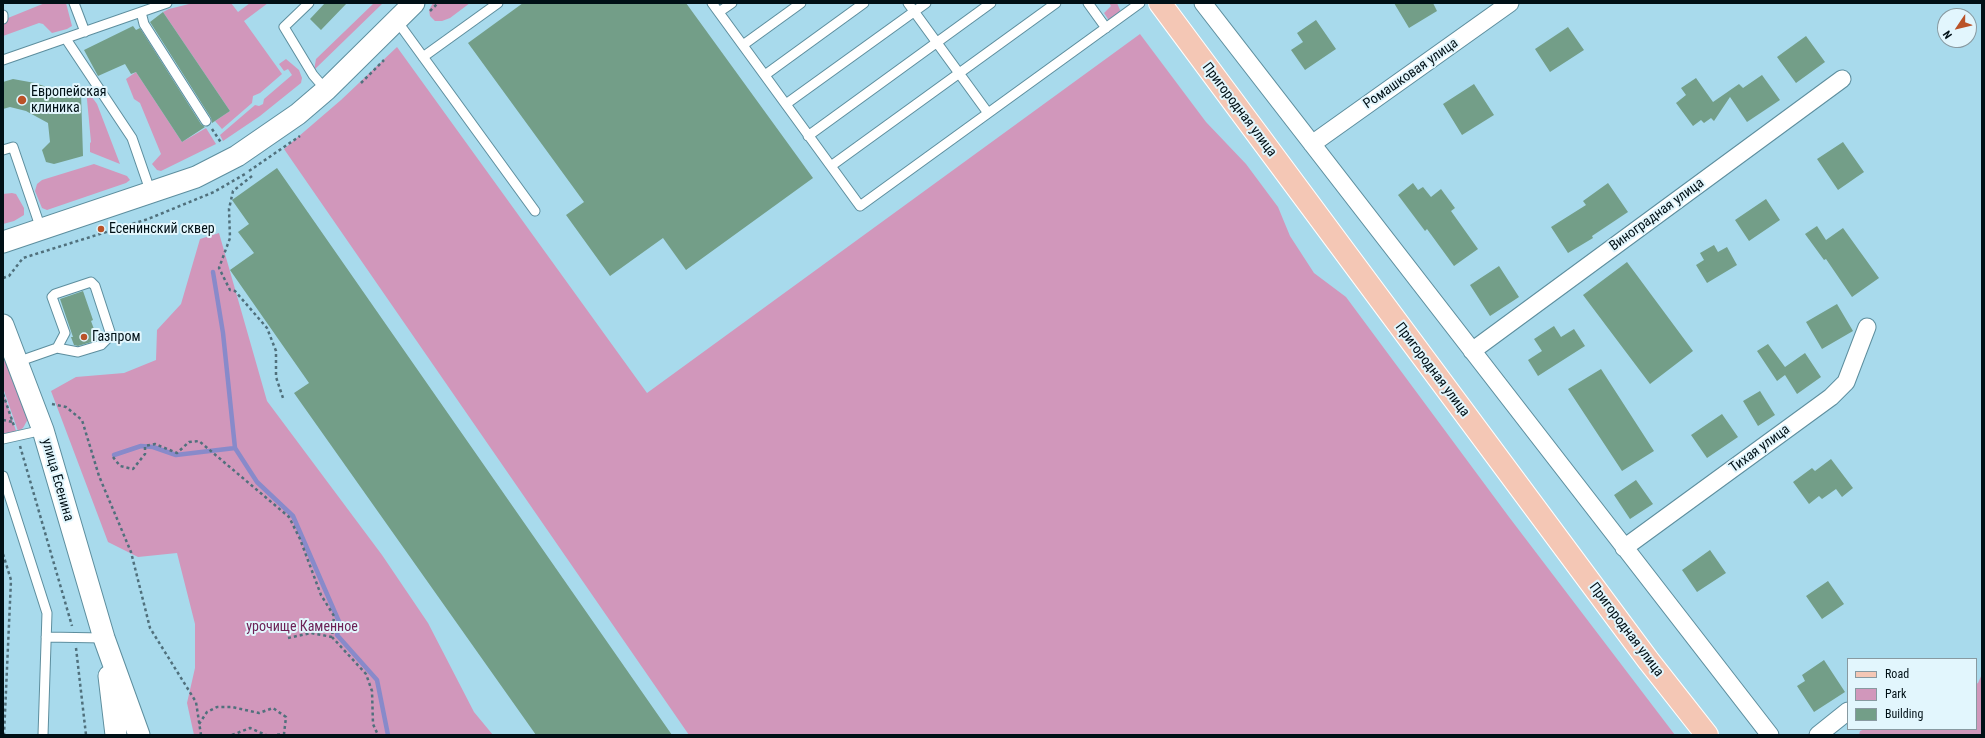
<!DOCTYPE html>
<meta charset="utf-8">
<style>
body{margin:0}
#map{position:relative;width:1985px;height:738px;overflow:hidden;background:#a8daec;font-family:"Roboto Condensed",sans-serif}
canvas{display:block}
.frame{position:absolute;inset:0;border:4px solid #001016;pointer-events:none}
.legend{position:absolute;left:1847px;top:658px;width:130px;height:72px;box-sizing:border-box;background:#e2f6fd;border:1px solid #889aa1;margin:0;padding:5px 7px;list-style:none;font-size:12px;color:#001016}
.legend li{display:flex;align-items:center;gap:8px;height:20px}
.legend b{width:20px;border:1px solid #889aa1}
.north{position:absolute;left:1937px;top:8px;width:40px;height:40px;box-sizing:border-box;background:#e2f6fd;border:1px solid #889aa1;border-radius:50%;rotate:235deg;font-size:11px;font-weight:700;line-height:16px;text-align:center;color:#001016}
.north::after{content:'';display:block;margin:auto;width:14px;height:18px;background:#ba5328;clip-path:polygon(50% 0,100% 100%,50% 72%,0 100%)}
</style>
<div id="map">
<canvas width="1985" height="738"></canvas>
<div class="frame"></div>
<ul class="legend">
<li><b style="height:5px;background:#f4c7b5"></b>Road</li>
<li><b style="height:11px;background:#d197bb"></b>Park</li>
<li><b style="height:11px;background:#739e88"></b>Building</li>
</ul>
<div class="north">N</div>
</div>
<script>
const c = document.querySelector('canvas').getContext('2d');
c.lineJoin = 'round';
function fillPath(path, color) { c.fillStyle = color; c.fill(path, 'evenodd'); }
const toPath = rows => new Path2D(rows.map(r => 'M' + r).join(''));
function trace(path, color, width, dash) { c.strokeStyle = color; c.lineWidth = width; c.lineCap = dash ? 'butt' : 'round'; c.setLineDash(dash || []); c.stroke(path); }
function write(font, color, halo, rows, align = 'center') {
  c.font = font + ' "Roboto Condensed",sans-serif'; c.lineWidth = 4; c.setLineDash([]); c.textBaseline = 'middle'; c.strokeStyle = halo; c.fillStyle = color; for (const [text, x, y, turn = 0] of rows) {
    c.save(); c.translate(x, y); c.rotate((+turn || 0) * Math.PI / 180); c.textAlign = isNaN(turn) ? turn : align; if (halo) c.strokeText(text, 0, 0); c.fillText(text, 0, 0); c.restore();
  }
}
const green = toPath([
 [45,3,66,3,72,26,67,29,52,33,43,24,39,23,3,36,3,20],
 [193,3,231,3,238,12,250,3,268,3,244,21,282,74,260,93,253,96,252,103,222,129,215,121,230,111,163,12,169,9],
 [374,3,383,3,314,70,316,59],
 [433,3,470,3,450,18,442,21,435,21,430,16,429,10],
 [1109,3,1117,3,1120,10,1118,16,1110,22,1104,13,1111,6],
 [1140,34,1206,122,1246,164,1278,207,1290,236,1314,273,1346,297,1509,517,1675,735,689,735,284,149,341,100,397,47,647,393],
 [286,59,299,70,302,78,301,83,260,116,223,141,220,135,255,105,259,106,263,104,264,99,292,75,288,69,284,71,279,64],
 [136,72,182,142,206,128,216,144,161,171,157,170,152,164,161,154,140,103,134,99,126,79],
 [86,89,97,104,120,164,90,152,90,143,91,142],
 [94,164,127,176,130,180,126,183,47,210,42,208,35,191,37,184,42,180],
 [12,193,16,194,24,208,24,215,14,221,3,224,3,194],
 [219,233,267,401,382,555,428,623,474,712,493,735,194,735,187,703,195,668,195,624,177,553,138,557,108,542,51,391,76,377,124,373,156,360,157,330,181,304,200,239],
 [3,342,28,419,23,428,18,431,3,388],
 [3,391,19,440,3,443],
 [1982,674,1982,735,1859,735,1860,731,1865,729,1976,729,1976,684,1978,683]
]);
const stream = toPath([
 [213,272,223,333,235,448,257,482,293,516,340,624,337,635,377,680,388,735],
 [114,455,141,446,153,447,176,455,235,448]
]);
const building = toPath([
 [325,3,347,3,321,30,310,19],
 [523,3,686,3,813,178,686,270,663,238,610,276,566,215,584,202,468,43],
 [1394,3,1433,3,1437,11,1409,28],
 [163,12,230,111,212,123,211,118,150,22],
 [1316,20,1336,49,1305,70,1291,50,1303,42,1297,33],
 [133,26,136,30,140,28,201,124,205,127,182,142,136,72,131,74,125,64,98,76,84,50],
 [1568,27,1584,50,1550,72,1535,49],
 [1806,36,1825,62,1796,83,1777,57],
 [1762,75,1780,100,1747,122,1730,97,1714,121,1711,118,1704,123,1701,120,1693,126,1676,103,1686,95,1681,88,1696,78,1713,102,1739,84,1743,88],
 [13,79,35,83,53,89,59,94,81,93,83,156,54,164,46,162,42,150,50,142,48,123,26,111,10,107,3,109,3,82],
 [1474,84,1494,115,1462,135,1443,104],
 [1843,142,1864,172,1838,190,1817,159],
 [277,168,672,735,536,735,294,393,309,383,230,270,254,253,238,232,249,224,232,200],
 [1413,183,1418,190,1423,187,1431,197,1441,189,1455,208,1451,211,1478,249,1454,266,1427,229,1425,231,1398,195],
 [1608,183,1628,212,1592,236,1593,238,1568,253,1551,227,1586,205,1583,201],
 [1766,199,1780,220,1749,241,1735,220],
 [1817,226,1826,240,1843,228,1879,278,1852,297,1826,259,1824,260,1805,234],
 [1714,245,1718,252,1727,247,1737,265,1707,283,1696,265,1704,260,1700,253],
 [1627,262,1693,351,1650,384,1583,295],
 [1499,266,1519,297,1490,316,1470,285],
 [83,291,93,320,91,321,98,340,78,346,74,345,71,337,73,337,60,299],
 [1837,304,1853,331,1822,349,1806,322],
 [1554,326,1561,337,1574,329,1585,346,1538,376,1528,360,1542,351,1534,339],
 [1768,344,1785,367,1805,353,1821,377,1797,394,1785,375,1777,381,1757,351],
 [1601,369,1654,451,1622,471,1568,389],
 [1760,391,1775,415,1758,426,1743,401],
 [1722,414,1738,437,1707,458,1691,435],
 [1831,459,1853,488,1842,497,1836,489,1822,499,1819,496,1809,504,1793,482,1812,468,1815,471],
 [1636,480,1653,504,1630,519,1614,495],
 [1710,550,1726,573,1697,592,1682,570],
 [1828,581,1844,604,1822,619,1806,596],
 [1824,660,1845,692,1814,712,1797,686,1805,681,1802,675]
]);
const path = toPath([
 [430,11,438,3],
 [361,83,384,60],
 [212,129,222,144],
 [249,171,300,136],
 [252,176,233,191,229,209,230,238,219,268,230,290,235,291,267,328,276,351,276,377,283,398],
 [3,278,9,276,23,258,148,219,214,192,245,174],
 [3,394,14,426],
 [52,404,66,407,82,420,99,476,131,552,150,628,196,702,201,735],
 [3,420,13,422],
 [20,446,72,626],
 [113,457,120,466,133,469,145,454,145,446,155,444,177,453,189,442,199,441,289,517,300,539,321,595,334,616,332,637,366,674,372,691,373,724,378,735],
 [3,554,11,580,4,735],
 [288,638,311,633,332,637],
 [76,648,86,735],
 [199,724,207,712,217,707,232,707,259,713,273,708,286,717,284,734,276,735],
 [232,735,250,728,266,735]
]);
const service = toPath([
 [74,3,85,32],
 [309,3,284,27,313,75,326,90],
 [712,3,860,206,1140,3],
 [908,3,988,113],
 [1088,3,1106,28],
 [141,12,144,24,206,121],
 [719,12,732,3],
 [3,15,3,19],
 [397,21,535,211],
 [66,39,132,138,151,193],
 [743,45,801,3],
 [423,57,498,3],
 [3,60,167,3],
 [765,75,864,3],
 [786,104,926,3],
 [808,136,991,3],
 [3,150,13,147,41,229],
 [831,166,1056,3],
 [17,362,57,348,78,352,101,345,111,335,95,286,91,282,55,294,52,297,65,333,57,348],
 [3,439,43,430],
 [3,476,47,613,43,735],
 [46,637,104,638]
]);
const minor = toPath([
 [1203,3,1770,735],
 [1312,144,1510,3],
 [1472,351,1842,79],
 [1624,548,1831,397,1846,382,1867,327],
 [1818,735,1848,711]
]);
const tertiary = toPath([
 [3,242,196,177,237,156,298,114,326,90,414,3],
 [3,325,43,430,104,638,139,735],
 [109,676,116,735]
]);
const primary = toPath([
 [1160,3,1648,660,1707,735]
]);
const markers = [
 [22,100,5,"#ba5328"],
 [101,229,4,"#ba5328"],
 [84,337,4,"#ba5328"]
];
const streetNames = [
 ["Ромашковая улица",1411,74,-35],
 ["Пригородная улица",1239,110,53],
 ["Виноградная улица",1657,215,-36],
 ["Пригородная улица",1432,370,53],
 ["Тихая улица",1760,449,-36],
 ["улица Есенина",57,480,74],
 ["Пригородная улица",1626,630,53]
];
const poiNames = [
 ["Европейская",31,92],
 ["клиника",31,108],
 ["Есенинский сквер",109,229],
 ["Газпром",92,337]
];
const parkNames = [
 ["урочище Каменное",302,627]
];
fillPath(green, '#d197bb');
trace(stream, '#888aca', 4.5);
fillPath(building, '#739e88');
trace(service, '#5d8e9e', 11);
trace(minor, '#5d8e9e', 19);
trace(tertiary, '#5d8e9e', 23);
trace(primary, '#fff', 24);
trace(path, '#50707c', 2.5, [3, 3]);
trace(service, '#fff', 9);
trace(minor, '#fff', 17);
trace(tertiary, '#fff', 21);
trace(primary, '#f4c7b5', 22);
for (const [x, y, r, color] of markers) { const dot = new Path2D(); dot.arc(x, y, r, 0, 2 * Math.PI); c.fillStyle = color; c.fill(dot); trace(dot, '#e2f6fd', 1.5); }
write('14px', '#001016', '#e2f6fd', streetNames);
write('14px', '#001016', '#e2f6fd', poiNames, 'left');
write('14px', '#6d2156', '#e2f6fd', parkNames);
</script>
